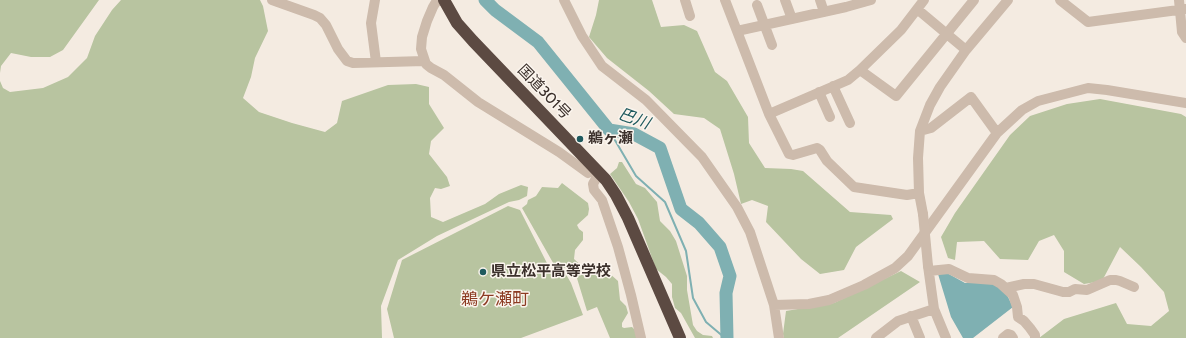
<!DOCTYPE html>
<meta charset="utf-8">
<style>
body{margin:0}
canvas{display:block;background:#f4ebe1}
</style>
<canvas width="1186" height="338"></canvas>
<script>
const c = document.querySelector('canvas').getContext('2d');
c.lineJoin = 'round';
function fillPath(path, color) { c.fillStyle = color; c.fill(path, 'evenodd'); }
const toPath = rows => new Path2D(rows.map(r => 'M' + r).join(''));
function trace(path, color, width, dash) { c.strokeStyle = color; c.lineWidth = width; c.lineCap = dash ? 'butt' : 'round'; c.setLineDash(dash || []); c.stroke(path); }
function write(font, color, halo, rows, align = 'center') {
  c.font = font + ' Cabin,"Noto Sans JP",sans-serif'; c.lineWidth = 3; c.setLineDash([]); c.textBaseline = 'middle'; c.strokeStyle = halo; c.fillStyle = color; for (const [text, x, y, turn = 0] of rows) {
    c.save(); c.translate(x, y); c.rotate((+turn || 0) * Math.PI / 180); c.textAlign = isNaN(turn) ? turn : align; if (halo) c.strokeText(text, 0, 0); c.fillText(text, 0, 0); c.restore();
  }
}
const green = toPath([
 [0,0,99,0,63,50,50,57,31,57,11,53,1,66,0,73],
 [121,0,260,0,263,6,268,31,255,58,251,77,243,98,259,112,292,123,325,132,337,123,342,101,388,85,416,84,429,87,429,104,444,128,431,141,429,154,447,177,450,186,441,189,435,188,430,198,431,217,443,222,485,204,499,194,521,185,528,187,527,196,519,200,509,202,437,236,398,260,381,306,382,338,0,338,0,81,3,88,10,92,43,88,68,77,87,58,95,36,112,10],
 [599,0,652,0,661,27,684,25,697,31,715,72,727,81,748,117,749,143,765,168,791,169,803,171,850,212,891,215,893,219,856,247,844,270,820,274,801,259,766,222,768,206,752,200,741,204,734,174,720,129,704,118,674,114,649,91,607,58,589,37,596,15],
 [1100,99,1181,114,1186,117,1186,338,1039,338,1064,319,1116,303,1127,324,1151,326,1169,311,1164,292,1141,267,1120,247,1102,281,1084,284,1064,272,1064,251,1054,235,1039,241,1028,260,1000,259,984,241,957,242,955,260,948,258,941,237,955,213,1010,135,1030,116,1067,104],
 [619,162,622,162,636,184,645,188,657,202,660,221,670,231,676,241,687,276,687,290,693,325,697,331,703,335,712,336,713,338,695,338,681,313,675,308,672,297,672,284,666,277,656,269,638,219,629,202,610,174,617,168],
 [562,183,588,203,589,209,588,215,577,225,579,229,583,232,583,240,575,250,574,259,588,272,594,271,609,273,618,281,620,300,626,306,628,313,622,323,622,327,624,328,632,327,635,330,637,338,610,338,597,307,587,311,576,275,569,268,556,268,522,208,527,204,528,200,536,196,542,187,558,188],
 [508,206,520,210,552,273,564,271,571,283,583,315,521,338,394,338,387,309,402,260],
 [901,271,920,282,838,338,784,338,783,334,786,311,834,303]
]);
const water = toPath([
 [947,273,965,283,994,283,1007,295,1013,307,973,338,963,338,951,317,938,274]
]);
const stream = toPath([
 [609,130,636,176,665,202,686,251,693,298,706,322,725,338]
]);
const river = toPath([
 [485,0,495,10,538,42,609,130,634,134,660,148,681,209,699,223,720,247,730,276,726,293,727,338]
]);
const minor = toPath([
 [272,0,314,15,320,18,326,25,338,49,347,61,353,63,424,61],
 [375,0,371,23,376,62],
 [441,0,436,2,433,7,427,21,422,37,421,49,426,64,431,68,444,75,478,102,559,152,588,173,594,168],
 [564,0,582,36,602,66,646,100,702,157,737,207,750,232,774,305,779,338],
 [685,0,690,16],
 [725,0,769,114,789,154,793,155,817,148,820,150,827,161,854,187,907,195,919,193],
 [785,0,792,19],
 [820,0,824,12],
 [1060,0,1088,22,1186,9],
 [1179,0,1182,32,1186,38],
 [757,5,772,45],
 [917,9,966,50],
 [737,31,846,7,871,0],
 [860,70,896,96,974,0],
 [833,86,850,123],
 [819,92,830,117],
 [769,114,848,80,860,70,901,30,924,0],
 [920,131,931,128,971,97,997,133],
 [599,173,593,184,594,190,602,200,618,247,631,295,641,338],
 [923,214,919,193,918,158,920,131,930,105,940,87,966,50,1008,0],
 [928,266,934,309,946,338],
 [929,271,949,269,968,278,994,280,1001,284,1013,295,1017,307,1018,317,1024,321,1030,328,1035,335,1035,338],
 [1006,288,1024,284,1034,284,1063,292,1069,292,1075,289,1087,290,1110,280,1116,280,1120,281,1134,287],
 [774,305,809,304,829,300,864,285,895,268,908,256,997,133,1022,110,1038,101,1088,88,1107,90,1186,103],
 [911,316,920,338],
 [876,338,898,321,934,309],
 [1003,338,1008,334,1011,335,1013,338]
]);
const highway = toPath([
 [444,0,457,23,473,41,606,180,616,195,628,218,680,338]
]);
const minorBridge = toPath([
 [923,214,928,266]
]);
const markers = [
 [580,139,4,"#1f5a5e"],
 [483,272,4,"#1f5a5e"]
];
const streetNames = [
 ["国道301号",544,92,46]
];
const poiNames = [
 ["鵜ヶ瀬",588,139],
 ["県立松平高等学校",491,272]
];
const waterNames = [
 ["巴川",634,119,20]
];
const quarterNames = [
 ["鵜ケ瀬町",495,300]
];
fillPath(green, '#b8c4a0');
fillPath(water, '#7fb0b2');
trace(stream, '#7fb0b2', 2);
trace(river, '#7fb0b2', 13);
trace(minor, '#cdbbac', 10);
trace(highway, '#5c4a42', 12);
trace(minorBridge, '#cdbbac', 10);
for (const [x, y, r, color] of markers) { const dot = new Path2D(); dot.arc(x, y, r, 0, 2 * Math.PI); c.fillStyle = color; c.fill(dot); trace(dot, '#fbf5ee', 1.5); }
write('15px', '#3b302b', '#fbf5ee', streetNames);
write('bold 15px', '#3b302b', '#fbf5ee', poiNames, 'left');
write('italic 16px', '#1f5a5e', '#fbf5ee', waterNames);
write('17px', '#8c3b22', '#fbf5ee', quarterNames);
</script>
